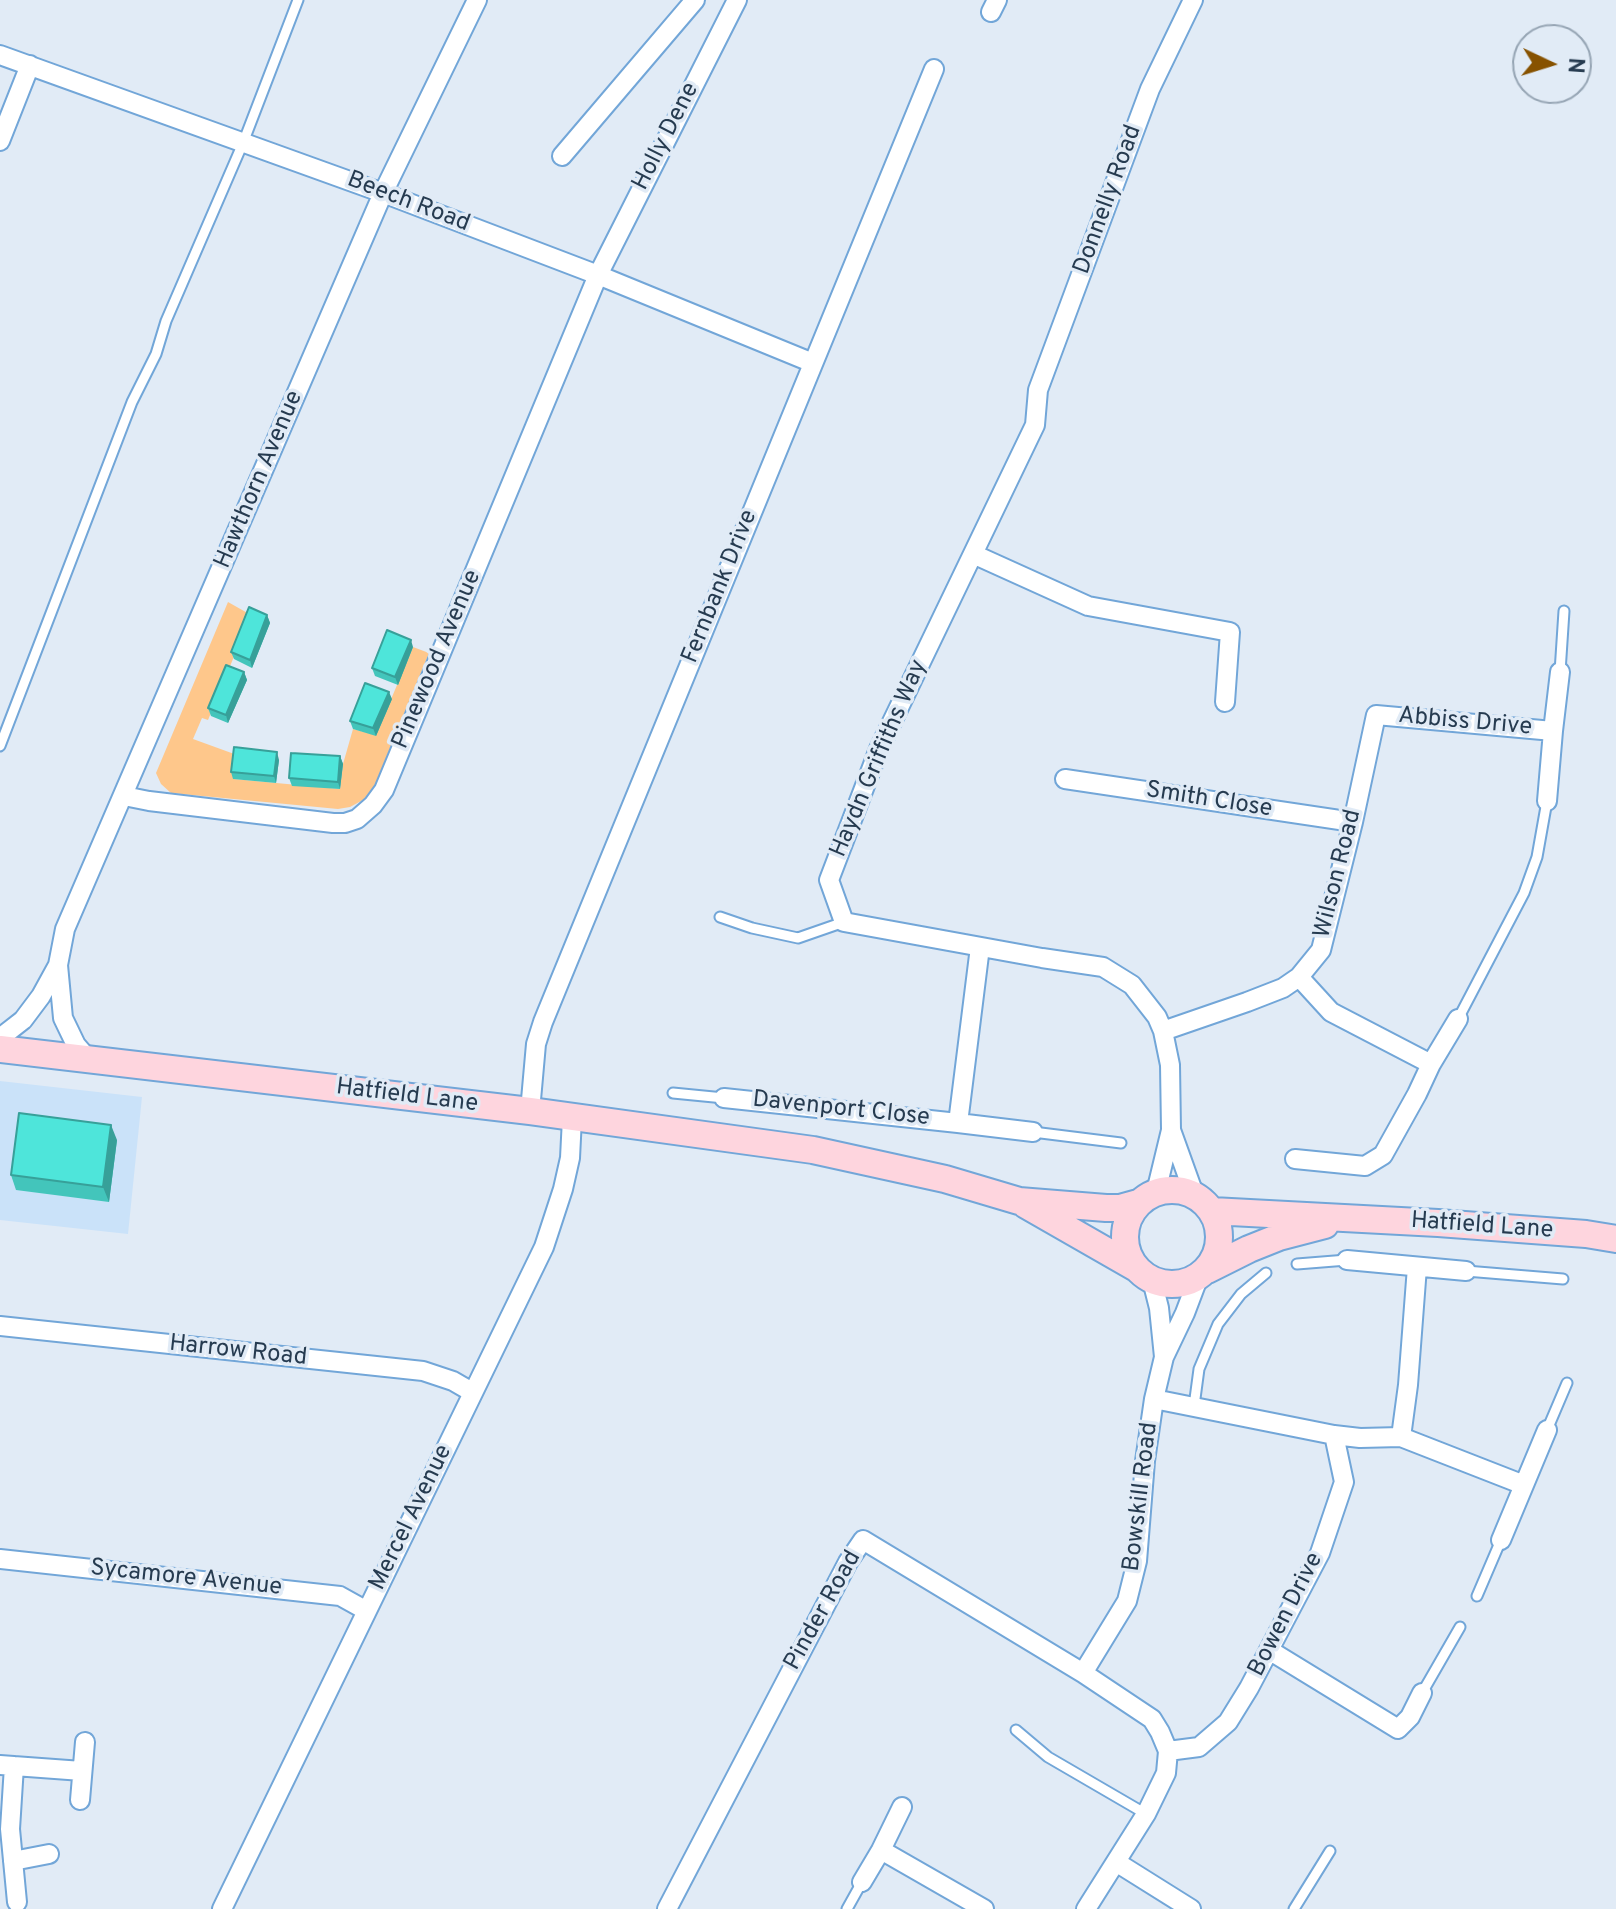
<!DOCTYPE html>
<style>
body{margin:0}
#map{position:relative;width:1616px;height:1909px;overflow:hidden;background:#e1ebf6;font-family:Overpass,sans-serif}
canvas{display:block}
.north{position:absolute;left:1512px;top:24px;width:80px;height:80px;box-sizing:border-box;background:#e1ebf6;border:2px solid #96a5b4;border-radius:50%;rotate:94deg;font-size:22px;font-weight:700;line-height:32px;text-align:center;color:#263b50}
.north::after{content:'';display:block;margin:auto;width:28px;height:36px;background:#875200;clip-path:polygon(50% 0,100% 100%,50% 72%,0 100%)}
</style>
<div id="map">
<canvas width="1616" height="1909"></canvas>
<div class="north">N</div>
</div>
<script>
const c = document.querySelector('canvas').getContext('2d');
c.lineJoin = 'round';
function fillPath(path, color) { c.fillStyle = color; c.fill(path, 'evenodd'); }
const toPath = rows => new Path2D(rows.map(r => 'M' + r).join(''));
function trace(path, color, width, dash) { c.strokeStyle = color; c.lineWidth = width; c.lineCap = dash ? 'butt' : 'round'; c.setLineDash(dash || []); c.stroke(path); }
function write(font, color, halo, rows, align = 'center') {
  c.font = font + ' Overpass,sans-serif'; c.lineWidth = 7; c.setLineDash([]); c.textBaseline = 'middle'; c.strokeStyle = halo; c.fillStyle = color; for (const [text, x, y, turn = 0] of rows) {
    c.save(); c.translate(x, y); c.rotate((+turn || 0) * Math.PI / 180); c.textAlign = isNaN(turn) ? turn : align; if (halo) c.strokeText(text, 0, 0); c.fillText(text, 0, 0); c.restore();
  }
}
const built = toPath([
 [0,1081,142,1097,128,1234,0,1220]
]);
const green = toPath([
 [228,602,251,615,208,720,202,718,193,739,237,755,234,779,340,789,343,764,353,729,376,735,413,647,429,653,374,787,363,800,350,807,338,809,171,793,161,784,156,773]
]);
const lane = toPath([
 [1560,672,1564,611],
 [0,746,132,402,156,354,166,321,243,143,298,0],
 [720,917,752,928,798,938,844,922],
 [1458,1019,1524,893,1537,857,1547,801],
 [673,1093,724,1098],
 [1033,1132,1121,1143],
 [1297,1264,1347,1260],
 [1466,1271,1563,1279],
 [1194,1406,1199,1369,1218,1324,1241,1294,1266,1273],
 [1547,1430,1567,1383],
 [1477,1596,1501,1540],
 [1422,1693,1460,1627],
 [1016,1730,1048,1757,1146,1814],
 [847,1909,862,1882],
 [1294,1909,1330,1851]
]);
const street = toPath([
 [991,12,997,0],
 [0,55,383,193,598,275,813,363],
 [0,141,30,65],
 [562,156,695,0],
 [973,554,1088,606,1230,632,1225,702],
 [1553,731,1560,672],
 [1065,779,1353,822],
 [124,796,149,801,333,823,345,823,357,819,373,805,384,790,598,275,737,0],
 [980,947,958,1123,1033,1132],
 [58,965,65,929,383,193,477,0],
 [1163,1031,1247,1002,1283,988,1299,977,1321,950,1353,822,1376,715,1553,731,1547,801],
 [0,1038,23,1020,41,996,58,965,63,1018,76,1045,89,1060],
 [1431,1064,1458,1019],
 [724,1098,958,1123],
 [530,1111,536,1044,543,1022,934,69],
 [1171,1130,1194,1194],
 [1295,1159,1365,1166,1383,1155,1417,1094,1431,1064,1331,1012,1299,977],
 [1156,1192,1171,1130,1170,1065,1163,1031,1157,1017,1132,985,1103,967,1042,958,844,922,829,880,879,749,1035,425,1038,390,1150,89,1193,0],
 [1347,1260,1466,1271],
 [1152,1280,1159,1308,1164,1357],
 [0,1326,423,1371,453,1381,472,1392],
 [1154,1399,1334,1435,1360,1438,1401,1437,1524,1485],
 [1401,1437,1408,1385,1417,1267],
 [1501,1540,1547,1430],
 [0,1559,340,1596,367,1611],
 [1269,1650,1398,1729,1410,1717,1422,1693],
 [1083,1673,1127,1601,1137,1561,1145,1461,1154,1399,1164,1357,1185,1313,1199,1276],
 [1168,1751,1199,1747,1228,1722,1249,1688,1320,1553,1344,1482,1334,1435],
 [0,1765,82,1771],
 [14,1766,10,1829,17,1902],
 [80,1800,85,1742],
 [881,1850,984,1909],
 [13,1861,49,1854],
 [1116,1862,1191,1909],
 [862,1882,881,1850,902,1807],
 [222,1909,544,1247,563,1189,570,1158,572,1118],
 [667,1909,848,1562,863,1540,1083,1673,1152,1719,1160,1732,1168,1751,1166,1773,1146,1814,1086,1909]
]);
const secondary = toPath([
 [0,1049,530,1111,813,1150,945,1179,1019,1201,1106,1208,1120,1208,1138,1203],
 '1125 1237a47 47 0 1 1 94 0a47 47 0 1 1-94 0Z',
 [1026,1205,1136,1268],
 [1212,1211,1438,1223,1586,1234,1616,1239],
 [1207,1270,1249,1249,1279,1237,1325,1225]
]);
const wall = toPath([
 [267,615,270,623,252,668,234,659,231,652],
 [413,647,398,685,375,676,372,668],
 [244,672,247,680,228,723,211,716,208,708],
 [392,699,376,736,353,729,350,721],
 [340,756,343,764,340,789,292,786,289,778],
 [279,760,276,783,233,779,231,772],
 [117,1140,109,1202,16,1190,11,1175]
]);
const shadedWall = toPath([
 [267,615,270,623,252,668,250,660],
 [411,640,413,647,398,685,395,677],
 [244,672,247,680,228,723,226,715],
 [389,692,392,699,376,736,373,728],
 [277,752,279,760,276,783,274,776],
 [340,756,343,764,340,789,338,782],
 [111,1125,117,1140,109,1202,103,1187]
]);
const building = toPath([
 [249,607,267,615,250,660,231,652,249,607],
 [387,630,411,640,395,677,372,668,387,630],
 [226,665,244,672,226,715,208,708,226,665],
 [365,683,389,692,373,728,350,721,365,683],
 [234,747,277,752,274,776,231,772,234,747],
 [291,753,340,756,338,782,289,778,291,753],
 [19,1113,111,1125,103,1187,11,1175,19,1113]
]);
const streetNames = [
 ["Holly Dene",667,137,-63],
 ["Donnelly Road",1109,200,-70],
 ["Beech Road",408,203,21],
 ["Hawthorn Avenue",260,480,-67],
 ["Fernbank Drive",721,587,-68],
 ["Pinewood Avenue",438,660,-67],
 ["Abbiss Drive",1465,723,5],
 ["Haydn Griffiths Way",880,759,-67],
 ["Smith Close",1209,801,9],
 ["Wilson Road",1339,874,-76],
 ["Hatfield Lane",407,1097,7],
 ["Davenport Close",841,1110,6],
 ["Hatfield Lane",1482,1227,4],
 ["Harrow Road",238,1352,6],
 ["Bowskill Road",1142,1497,-83],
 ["Mercel Avenue",412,1518,-64],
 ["Sycamore Avenue",186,1579,6],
 ["Pinder Road",824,1611,-61],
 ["Bowen Drive",1287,1615,-63]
];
fillPath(built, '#cae2f9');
fillPath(green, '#fec78b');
trace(lane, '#72a6d8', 13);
trace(street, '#72a6d8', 22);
trace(secondary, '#72a6d8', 30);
trace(lane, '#fff', 9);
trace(street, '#fff', 18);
trace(secondary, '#fed5de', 26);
fillPath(wall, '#43c5bb');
fillPath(shadedWall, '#37a099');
fillPath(building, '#4ee5da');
trace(building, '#37a099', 2);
write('24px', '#263b50', '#e1ebf6', streetNames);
</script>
